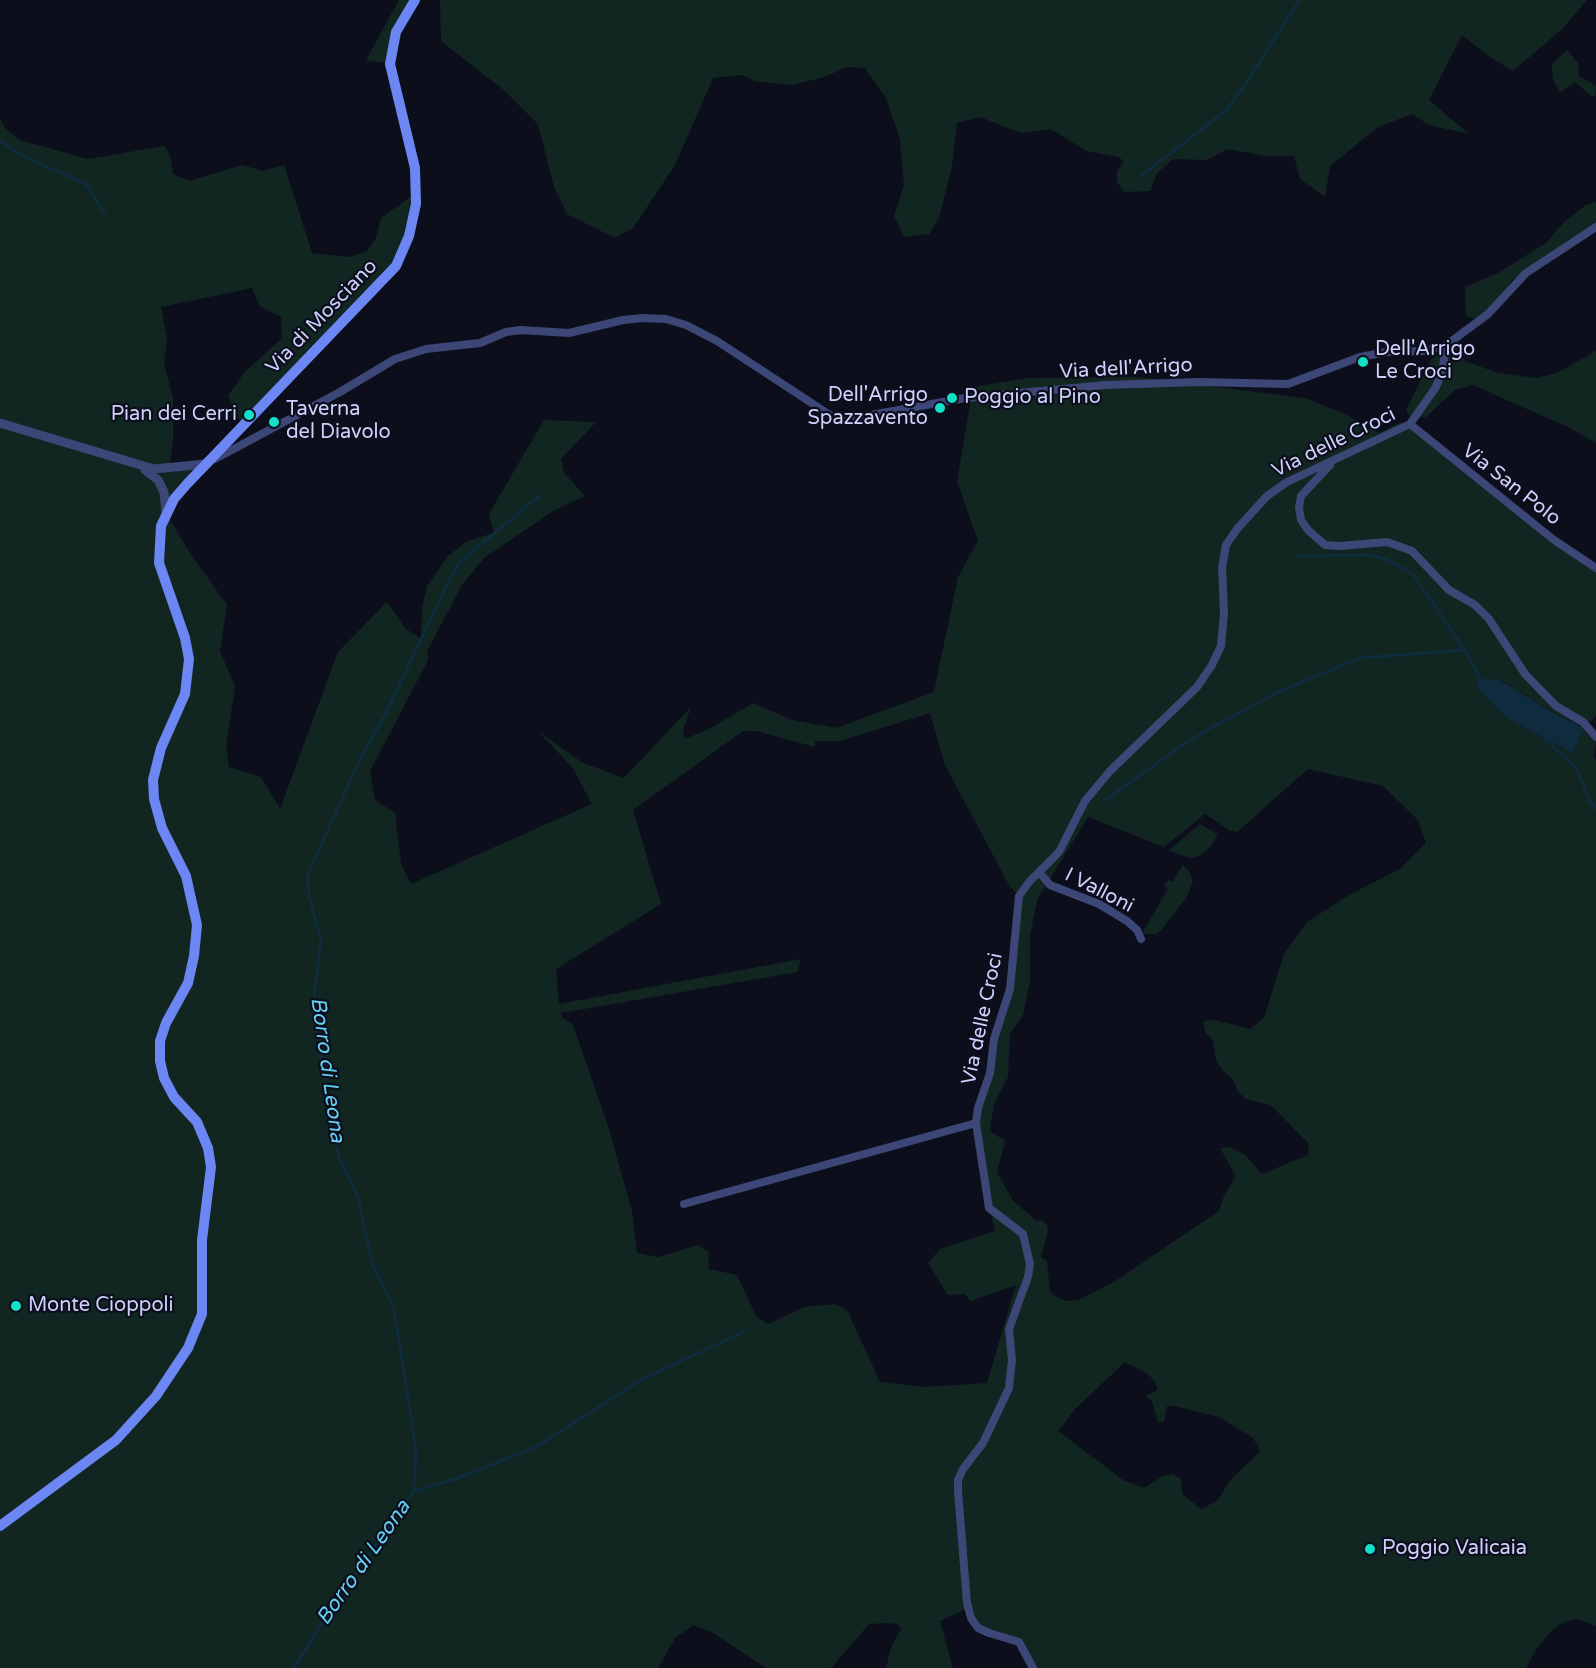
<!DOCTYPE html>
<style>
body{margin:0}
canvas{display:block;background:#0d0e1c}
</style>
<canvas width="1596" height="1668"></canvas>
<script>
const c = document.querySelector('canvas').getContext('2d');
c.lineJoin = 'round';
function fillPath(path, color) { c.fillStyle = color; c.fill(path, 'evenodd'); }
const toPath = rows => new Path2D(rows.map(r => 'M' + r).join(''));
function trace(path, color, width, dash) { c.strokeStyle = color; c.lineWidth = width; c.lineCap = dash ? 'butt' : 'round'; c.setLineDash(dash || []); c.stroke(path); }
function write(font, color, halo, rows, align = 'center') {
  c.font = font + ' "Varela Round",sans-serif'; c.lineWidth = 4.5; c.setLineDash([]); c.textBaseline = 'middle'; c.strokeStyle = halo; c.fillStyle = color; for (const [text, x, y, turn = 0] of rows) {
    c.save(); c.translate(x, y); c.rotate((+turn || 0) * Math.PI / 180); c.textAlign = isNaN(turn) ? turn : align; if (halo) c.strokeText(text, 0, 0); c.fillText(text, 0, 0); c.restore();
  }
}
const green = toPath([
 [399,0,415,0,405,17,390,64,366,60],
 [440,0,1587,0,1562,29,1513,71,1490,57,1462,35,1429,100,1469,134,1429,125,1412,114,1378,127,1330,166,1325,197,1300,179,1294,156,1267,156,1228,149,1206,160,1173,159,1157,173,1150,191,1124,192,1117,182,1117,171,1124,161,1118,157,1086,151,1051,129,1021,133,980,117,957,123,952,166,939,218,929,234,904,237,894,216,904,185,900,139,886,98,865,68,847,67,824,77,792,85,754,81,742,75,713,78,675,165,633,228,615,238,567,214,554,187,538,124,505,91,441,41],
 [1567,50,1578,63,1579,76,1596,86,1595,97,1590,95,1575,82,1560,92,1553,80,1552,64],
 [0,119,5,128,20,140,88,159,165,146,171,159,173,174,189,181,242,165,263,171,284,165,312,253,349,257,366,252,376,238,381,218,416,193,396,266,242,426,228,396,244,373,282,338,281,317,260,306,252,288,161,307,167,338,164,364,173,398,173,441,169,469,205,464,166,513,190,553,227,605,220,651,235,687,226,745,229,767,261,777,280,809,338,652,387,602,405,628,421,639,422,609,427,586,448,556,467,541,494,533,489,514,544,420,596,422,561,459,564,473,585,496,553,511,484,558,462,585,427,651,428,659,426,664,370,771,375,800,395,813,401,864,411,884,592,804,572,767,539,732,583,763,624,778,691,707,683,730,685,739,709,729,753,703,792,720,836,728,934,692,958,577,978,541,957,481,973,387,1028,378,1138,377,1304,398,1341,412,1379,433,1401,422,1410,424,1596,568,1596,715,1585,729,1596,743,1594,758,1596,760,1596,1626,1578,1619,1564,1622,1552,1630,1535,1651,1526,1668,1033,1668,1019,1642,978,1628,968,1608,940,1621,953,1668,886,1668,891,1648,901,1629,897,1624,886,1623,869,1624,831,1668,766,1668,712,1632,693,1625,675,1638,658,1668,0,1668],
 [1501,680,1555,714,1582,727,1583,731,1572,753,1505,717,1477,687,1477,682],
 [930,713,945,765,1009,885,1020,897,1011,990,993,1051,977,1123,987,1197,995,1231,940,1249,928,1263,948,1295,965,1294,970,1301,1016,1285,987,1383,925,1387,880,1382,847,1310,835,1304,804,1307,768,1324,756,1316,737,1275,709,1269,708,1252,698,1245,658,1257,637,1253,632,1211,608,1126,573,1025,562,1017,561,1013,797,972,801,959,559,1004,556,969,661,904,633,810,743,731,756,731,815,747,815,741,840,741],
 [1308,769,1383,786,1418,820,1426,843,1400,869,1349,895,1307,922,1284,954,1264,1018,1250,1029,1214,1020,1203,1021,1205,1032,1213,1040,1216,1060,1224,1072,1233,1079,1238,1092,1246,1099,1271,1105,1309,1144,1308,1155,1262,1174,1245,1155,1230,1147,1220,1148,1236,1176,1224,1196,1219,1211,1117,1280,1079,1300,1067,1301,1055,1296,1050,1291,1047,1261,1041,1257,1048,1231,1047,1225,1042,1220,1037,1221,1013,1201,997,1172,1005,1141,990,1131,994,1104,1008,1077,1010,1034,1023,1015,1030,980,1030,935,1037,900,1088,817,1164,847,1205,814,1231,831,1237,832],
 [1125,1362,1148,1374,1156,1383,1157,1390,1146,1396,1152,1401,1158,1423,1164,1422,1167,1406,1174,1406,1219,1417,1253,1438,1261,1451,1232,1478,1217,1501,1201,1509,1182,1494,1181,1479,1172,1474,1163,1476,1144,1488,1123,1480,1058,1431,1076,1408],
 [1596,202,1596,225,1512,280,1492,309,1476,319,1466,316,1465,287,1500,272,1546,243,1564,222,1586,205],
 [1454,340,1465,361,1498,373,1536,378,1557,373,1596,351,1596,443,1570,428,1473,385,1455,390,1426,417,1413,419,1406,411,1430,361],
 [1200,824,1218,834,1211,846,1199,856,1189,858,1169,850],
 [1183,865,1189,871,1193,881,1187,897,1162,929,1156,934,1142,934,1168,889,1164,886,1169,880,1172,882]
]);
const water = toPath([
 [1483,679,1500,680,1555,714,1582,727,1583,731,1572,753,1505,717,1477,687,1477,682]
]);
const stream = toPath([
 [0,141,21,155,86,184,105,214],
 [1141,176,1225,111,1245,85,1299,0],
 [1297,556,1369,555,1386,559,1412,573,1465,650,1482,682],
 [1543,737,1576,768,1590,802,1596,808],
 [1104,801,1191,739,1276,693,1360,658,1465,650],
 [414,1491,458,1478,536,1447,641,1380,745,1331],
 [294,1668,334,1604,414,1491,416,1450,394,1309,372,1263,358,1197,339,1158,331,1122,313,1006,321,939,309,897,308,874,360,759,386,713,450,578,460,562,539,496]
]);
const minor = toPath([
 [1410,424,1554,540,1596,568],
 [215,459,340,392,395,359,426,349,480,343,506,332,521,330,569,333,623,320,643,318,666,319,686,325,717,341,836,419,849,419,965,398,1106,385,1198,382,1288,384,1360,357,1387,352,1424,351,1445,346,1488,314,1526,273,1596,227],
 [1330,465,1301,496,1299,507,1301,520,1308,530,1325,545,1339,546,1387,542,1412,551,1449,590,1475,605,1489,619,1525,674,1556,706,1583,722,1596,737],
 [1040,873,1050,885,1099,904,1127,921,1137,930,1141,939],
 [684,1204,976,1123],
 [1033,1668,1019,1642,989,1633,978,1628,971,1618,967,1603,958,1491,958,1480,963,1469,983,1443,1009,1388,1012,1360,1009,1329,1028,1277,1030,1264,1023,1234,989,1208,976,1123,978,1108,990,1073,994,1039,1010,989,1019,896,1029,882,1059,852,1085,801,1110,771,1197,687,1212,665,1221,646,1224,612,1222,568,1226,545,1237,529,1267,496,1287,482,1410,424,1436,387,1443,368,1445,346]
]);
const tertiary = toPath([
 [0,423,154,469,205,464],
 [145,470,158,480,164,492,166,513]
]);
const secondary = toPath([
 [0,1526,116,1440,156,1396,188,1348,202,1314,202,1240,211,1167,208,1148,197,1122,174,1097,164,1078,160,1061,160,1041,166,1023,188,983,194,956,197,925,186,876,162,828,154,799,153,780,161,748,185,694,189,659,185,638,159,563,161,526,174,499,187,484,396,266,409,236,416,204,415,168,390,64,396,32,415,0]
]);
const markers = [
 [1363,362,6,"#12e1c9"],
 [952,398,6,"#12e1c9"],
 [940,408,6,"#12e1c9"],
 [249,415,6,"#12e1c9"],
 [274,422,6,"#12e1c9"],
 [16,1306,6,"#12e1c9"],
 [1370,1549,6,"#12e1c9"]
];
const streetNames = [
 ["Via di Mosciano",322,317,-46],
 ["Via dell'Arrigo",1126,369,-3],
 ["Via delle Croci",1334,443,-26],
 ["Via San Polo",1511,485,38],
 ["I Valloni",1099,891,27],
 ["Via delle Croci",983,1019,-78]
];
const poiNames = [
 ["Dell'Arrigo",1375,350],
 ["Le Croci",1375,373],
 ["Dell'Arrigo",928,396,"right"],
 ["Spazzavento",928,419,"right"],
 ["Poggio al Pino",964,398],
 ["Taverna",286,410],
 ["del Diavolo",286,433],
 ["Pian dei Cerri",237,415,"right"],
 ["Monte Cioppoli",28,1306],
 ["Poggio Valicaia",1382,1549]
];
const waterNames = [
 ["Borro di Leona",327,1070,82],
 ["Borro di Leona",364,1563,-55]
];
fillPath(green, '#112620');
fillPath(water, '#0f2c3e');
trace(stream, '#0f2c3e', 3);
trace(minor, '#3c4778', 8);
trace(tertiary, '#3c4778', 9);
trace(secondary, '#6c86f3', 10);
for (const [x, y, r, color] of markers) { const dot = new Path2D(); dot.arc(x, y, r, 0, 2 * Math.PI); c.fillStyle = color; c.fill(dot); trace(dot, '#0d0e1c', 2); }
write('20px', '#cdd1fb', '#0d0e1c', streetNames);
write('20px', '#cdd1fb', '#0d0e1c', poiNames, 'left');
write('italic 21px', '#63cff2', '#0d0e1c', waterNames);
</script>
